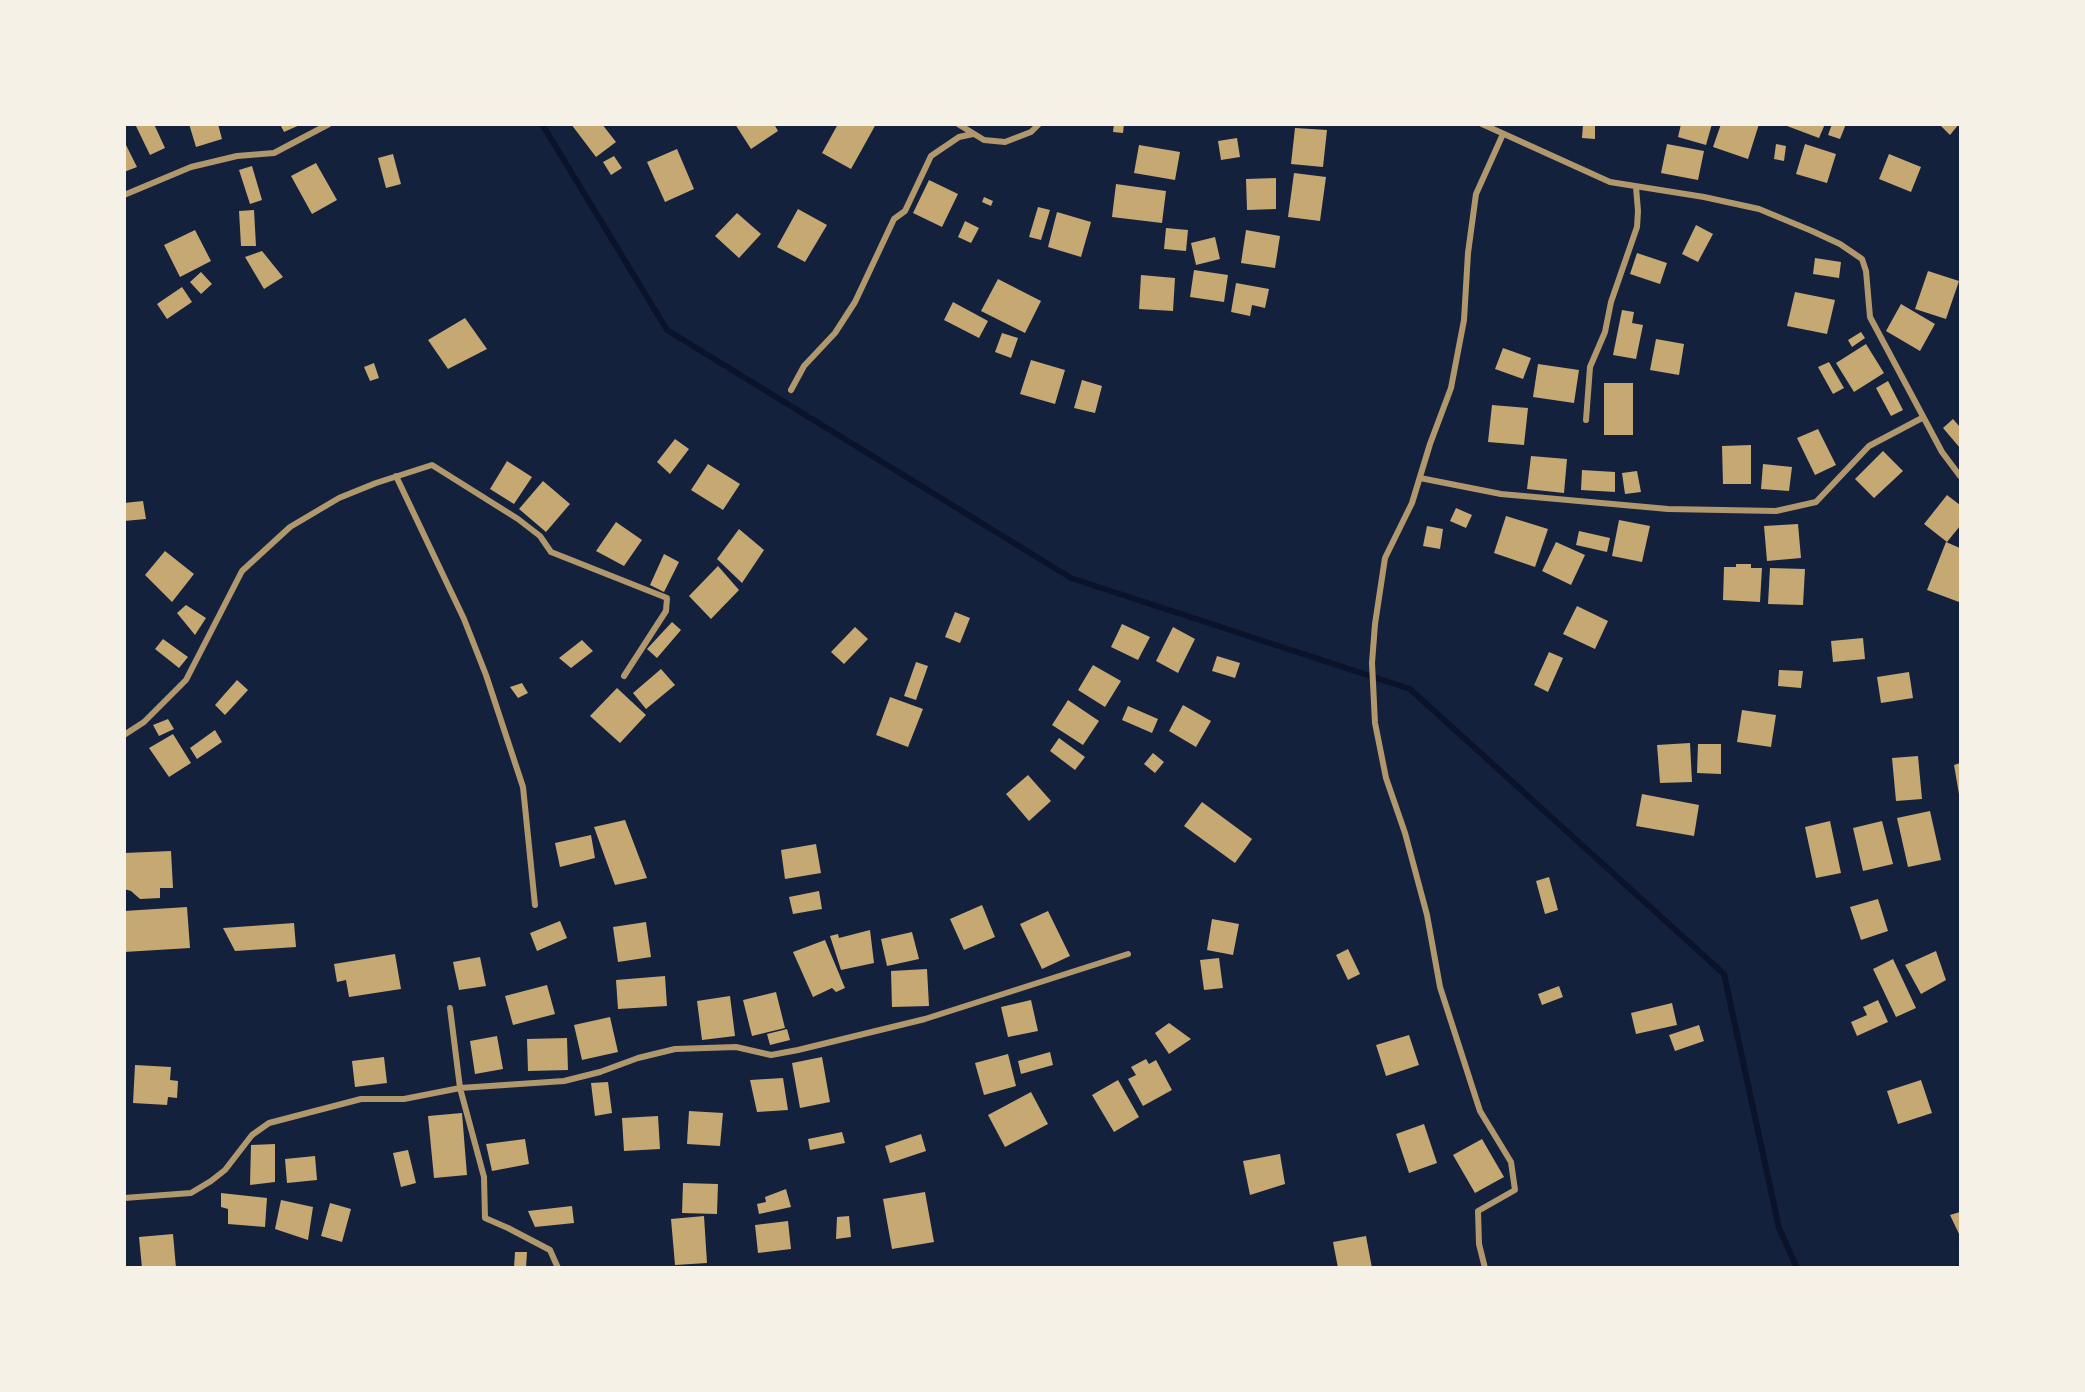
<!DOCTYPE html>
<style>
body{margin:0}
#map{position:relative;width:2085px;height:1392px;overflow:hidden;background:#14213d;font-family:"IBM Plex Serif",serif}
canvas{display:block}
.frame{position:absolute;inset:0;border:126px solid #f6f1e7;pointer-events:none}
</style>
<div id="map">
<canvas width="2085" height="1392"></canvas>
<div class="frame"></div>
</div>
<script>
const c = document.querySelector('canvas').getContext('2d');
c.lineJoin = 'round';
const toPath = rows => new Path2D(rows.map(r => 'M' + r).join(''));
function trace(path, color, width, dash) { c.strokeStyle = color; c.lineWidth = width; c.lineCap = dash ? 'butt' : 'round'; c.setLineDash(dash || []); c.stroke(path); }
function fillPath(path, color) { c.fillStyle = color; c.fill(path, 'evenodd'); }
const stream = toPath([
 [542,124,667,330,1071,578,1410,689,1724,974,1779,1228,1797,1268]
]);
const building = toPath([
 [135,124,154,124,165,148,150,155],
 [189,124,218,124,222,139,196,147],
 [280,124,302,124,284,132],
 [571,124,602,124,616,142,596,157],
 [735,124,774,124,778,131,751,149],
 [838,124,876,124,851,169,822,153],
 [1114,124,1124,124,1123,133,1113,132],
 [1583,124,1595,124,1595,139,1582,138],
 [1681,124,1712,124,1706,145,1678,137],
 [1721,124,1759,124,1748,159,1713,147],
 [1788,124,1825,124,1819,138,1787,126],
 [1832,124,1846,124,1840,139,1828,135],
 [1939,124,1959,124,1950,135],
 [1295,128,1327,130,1323,167,1291,164],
 [1237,138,1240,157,1221,160,1218,141],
 [124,141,137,167,124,172],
 [1667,144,1704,151,1698,180,1661,173],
 [1776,144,1786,146,1784,161,1774,159],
 [1805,144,1836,154,1827,183,1796,174],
 [1139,145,1180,152,1175,180,1134,173],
 [677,149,694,189,665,202,647,162],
 [393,154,401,184,386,188,378,158],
 [1889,154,1921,167,1911,192,1879,179],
 [614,156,622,168,611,175,603,162],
 [316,163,337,200,312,214,291,176],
 [252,166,262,200,250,204,239,170],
 [1294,173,1326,177,1320,221,1288,217],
 [1276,178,1276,209,1247,210,1246,179],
 [929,180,958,194,942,227,913,213],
 [1116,184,1166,191,1162,223,1112,217],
 [984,197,993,201,991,206,982,202],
 [1038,207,1050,210,1041,240,1029,237],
 [798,209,827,225,805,262,777,247],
 [254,210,256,246,241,246,239,211],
 [1057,212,1091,222,1081,257,1048,247],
 [737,213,761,234,739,258,715,236],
 [965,221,979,228,971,243,958,237],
 [1696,225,1713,234,1698,262,1682,254],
 [1166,228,1188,230,1186,251,1164,249],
 [195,230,211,261,180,277,164,245],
 [1246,230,1280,236,1275,268,1241,263],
 [1215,237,1220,259,1196,265,1191,243],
 [262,251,283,277,264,289,245,257],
 [1637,253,1667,263,1660,284,1630,274],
 [1815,258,1841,262,1839,278,1813,274],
 [1194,270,1228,275,1224,302,1190,297],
 [1928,271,1959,281,1946,319,1915,309],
 [201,272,212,284,201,294,190,282],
 [1141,275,1175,278,1173,311,1139,309],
 [998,279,1041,301,1025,333,981,311],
 [1236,283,1269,289,1265,308,1252,305,1250,316,1231,312],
 [182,287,192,302,167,319,157,304],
 [1795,292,1835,300,1827,334,1787,326],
 [953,302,988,321,979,338,944,320],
 [1901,304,1935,324,1920,351,1886,331],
 [1622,310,1634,312,1632,323,1643,325,1636,359,1613,355],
 [465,318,487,349,448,369,428,340],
 [1861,332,1865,338,1852,347,1848,340],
 [1002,333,1018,338,1011,358,995,352],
 [1656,339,1684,344,1679,375,1650,370],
 [1866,344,1884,373,1854,392,1836,363],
 [1503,348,1531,358,1523,379,1495,369],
 [1031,360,1065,370,1055,404,1020,394],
 [1829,362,1844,388,1833,394,1818,367],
 [374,363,379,378,370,381,364,367],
 [1538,364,1579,370,1574,403,1533,397],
 [1082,380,1102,386,1095,413,1074,408],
 [1888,381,1903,410,1891,416,1876,388],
 [1604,383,1633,383,1633,435,1604,435],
 [1492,405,1528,408,1524,445,1488,442],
 [1953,419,1960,427,1960,448,1943,428],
 [1818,429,1836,465,1815,475,1797,438],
 [675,439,689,449,670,474,657,462],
 [1751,445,1751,484,1723,484,1722,446],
 [1883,451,1903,471,1874,498,1855,479],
 [1531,456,1567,459,1564,493,1527,489],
 [507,461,532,477,514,504,490,489],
 [708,464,740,484,723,510,691,490],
 [1763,464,1792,467,1789,491,1761,489],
 [1582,470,1615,472,1615,492,1581,490],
 [1637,471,1641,492,1625,494,1622,473],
 [543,481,570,504,546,532,519,509],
 [1947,495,1960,505,1960,526,1947,542,1924,524],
 [143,501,146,519,124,521,124,503],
 [1456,508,1472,515,1466,528,1450,521],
 [1506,516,1548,529,1535,567,1494,553],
 [1619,520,1650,526,1642,562,1612,556],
 [616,522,642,540,624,566,596,551],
 [1798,524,1801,558,1767,561,1764,526],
 [1427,526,1443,529,1440,549,1423,546],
 [739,529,764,550,742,583,717,559],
 [1579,531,1610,538,1607,552,1576,545],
 [1556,542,1585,555,1571,585,1542,571],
 [1946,542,1960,548,1959,602,1927,590],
 [165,551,194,574,172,602,145,575],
 [664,554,679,562,664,592,650,585],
 [1736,564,1751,564,1751,568,1762,568,1760,602,1723,600,1724,567,1736,567],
 [718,566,739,590,711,619,689,596],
 [1770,568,1805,569,1803,605,1768,604],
 [186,605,206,618,195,635,177,613],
 [1577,606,1608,621,1595,649,1563,634],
 [955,612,970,618,960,643,945,637],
 [672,622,681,630,657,658,647,649],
 [1122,624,1150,637,1138,660,1111,647],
 [855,627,868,639,844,664,831,652],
 [1173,627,1195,639,1178,673,1156,661],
 [1863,638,1865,659,1833,662,1831,641],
 [163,639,188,657,179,668,155,649],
 [582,640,593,651,571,668,559,658],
 [1549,652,1563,658,1548,692,1534,685],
 [1217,656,1240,663,1235,678,1212,671],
 [916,662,928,666,916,700,904,696],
 [1093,665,1121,681,1105,707,1078,690],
 [661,669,675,685,646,709,633,693],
 [1779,670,1803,671,1801,688,1778,686],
 [1909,672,1913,698,1881,703,1877,677],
 [237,680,248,690,225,715,215,705],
 [522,683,528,693,518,698,510,687],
 [617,688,646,715,620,743,590,716],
 [890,697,923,709,908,747,876,735],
 [1068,700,1099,721,1083,745,1052,725],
 [1183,705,1211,721,1196,747,1169,731],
 [1128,706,1158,719,1152,733,1122,720],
 [1742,710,1776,715,1771,747,1737,742],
 [168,719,174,729,159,736,153,725],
 [215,730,222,742,197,759,190,748],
 [173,734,191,763,169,777,149,748],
 [1059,738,1085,757,1075,770,1050,751],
 [1690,743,1692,782,1660,783,1657,745],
 [1698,744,1721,744,1721,774,1697,773],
 [1153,753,1164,762,1155,773,1144,764],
 [1918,756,1922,799,1896,801,1892,758],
 [1960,763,1960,794,1959,794,1954,765],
 [1028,775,1051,801,1029,821,1006,794],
 [1642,794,1699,805,1694,836,1636,826],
 [1202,802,1252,839,1235,863,1184,826],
 [1930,811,1941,860,1908,867,1897,818],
 [625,820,647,878,615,885,594,827],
 [1830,821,1841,873,1816,878,1805,827],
 [1882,821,1893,864,1863,871,1853,828],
 [591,835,595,858,560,867,555,843],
 [816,844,821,873,785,879,781,850],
 [171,851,173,888,160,888,160,898,140,899,131,891,124,889,124,853],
 [1549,877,1558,910,1545,914,1536,881],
 [819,891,822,909,793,914,789,897],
 [1878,899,1888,931,1861,940,1850,907],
 [982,905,995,937,964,950,950,919],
 [187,907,190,948,124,952,124,911],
 [1048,911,1070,956,1042,969,1020,924],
 [1212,919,1239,924,1233,955,1207,950],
 [560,921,567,938,537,951,530,933],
 [646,922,651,957,618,962,613,927],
 [294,923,296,947,235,951,223,928],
 [870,930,874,963,841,970,830,936,838,934,839,938],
 [912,932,919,959,887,966,881,939],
 [825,940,845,988,836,992,832,988,813,997,793,952],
 [1348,949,1360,974,1348,980,1336,955],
 [1936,951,1946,980,1921,994,1905,965],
 [395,954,401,989,349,997,346,980,337,982,334,964],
 [480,957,486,986,459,990,453,962],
 [1219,958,1223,988,1204,990,1200,960],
 [1893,959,1916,1008,1896,1017,1873,969],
 [927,969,929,1006,892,1007,891,971],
 [665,976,667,1006,618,1009,616,980],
 [547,985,555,1014,513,1025,505,996],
 [1559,986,1563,997,1542,1005,1538,994],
 [776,992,785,1028,752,1036,743,1000],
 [730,996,735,1036,702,1040,697,1001],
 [1031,1000,1038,1031,1008,1037,1001,1007],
 [1878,1000,1888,1022,1857,1036,1851,1022,1867,1015,1863,1007],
 [1672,1003,1677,1025,1636,1034,1631,1013],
 [610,1017,618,1052,582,1060,574,1025],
 [1169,1023,1191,1039,1169,1054,1155,1033],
 [1699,1025,1704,1041,1675,1051,1669,1035],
 [787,1029,790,1040,770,1045,767,1034],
 [1409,1035,1419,1065,1386,1076,1376,1045],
 [497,1036,503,1069,475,1074,470,1041],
 [567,1038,568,1070,528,1071,527,1039],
 [1050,1052,1053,1065,1021,1074,1018,1061],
 [1008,1054,1016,1086,984,1095,975,1063],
 [384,1057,387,1083,355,1087,352,1061],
 [822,1057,830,1102,800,1108,792,1063],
 [1146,1059,1149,1064,1156,1060,1172,1090,1143,1106,1128,1079,1136,1075,1131,1067],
 [135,1065,171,1067,170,1080,178,1081,177,1098,168,1097,167,1105,133,1103],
 [783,1078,788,1110,757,1112,750,1080],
 [1118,1080,1139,1117,1114,1132,1092,1095],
 [1921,1080,1932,1113,1898,1124,1887,1091],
 [608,1082,612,1113,595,1116,591,1083],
 [1031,1092,1048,1124,1005,1147,988,1115],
 [689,1111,723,1113,720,1146,687,1144],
 [462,1113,467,1175,434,1178,428,1116],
 [658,1116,660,1149,624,1151,622,1118],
 [1424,1124,1437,1163,1409,1173,1396,1134],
 [842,1132,845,1143,810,1150,808,1139],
 [921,1134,926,1151,890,1163,885,1146],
 [525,1139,529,1164,492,1171,486,1144],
 [1482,1139,1504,1177,1475,1193,1453,1155],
 [275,1144,275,1182,250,1185,251,1145],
 [408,1150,416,1183,401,1187,393,1153],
 [1280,1154,1285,1184,1250,1195,1243,1161],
 [315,1156,317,1180,287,1183,285,1159],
 [683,1183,718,1184,717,1214,682,1213],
 [786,1189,791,1207,759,1214,757,1204,766,1202,765,1197],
 [925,1192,934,1242,892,1249,883,1199],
 [221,1193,267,1198,265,1227,228,1224,228,1209,221,1207],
 [281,1200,313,1207,308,1240,275,1229],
 [330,1203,351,1209,342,1242,321,1236],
 [572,1206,574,1223,535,1227,528,1211],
 [1960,1212,1960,1236,1950,1215],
 [704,1216,707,1263,675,1265,671,1219],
 [849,1216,851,1237,836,1239,837,1217],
 [788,1221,791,1249,758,1253,755,1225],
 [173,1234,176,1268,142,1268,139,1237],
 [1366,1236,1372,1268,1338,1268,1333,1242],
 [515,1252,527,1252,526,1268,514,1268]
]);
const minor = toPath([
 [958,124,984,140,1005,142,1031,132,1039,124],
 [1482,124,1610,182,1704,197,1759,209,1812,231,1840,244,1862,259,1866,271,1870,317,1942,452,1960,476],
 [124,195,191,167,237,156,274,153,329,124],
 [791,390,804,366,835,333,855,302,894,219,905,211,931,156,959,137,973,134],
 [1586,420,1590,367,1605,332,1611,302,1637,227,1638,211,1636,187],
 [396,476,464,619,486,675,523,787,535,905],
 [1420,478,1501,494,1668,509,1776,511,1816,502,1869,446,1922,418],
 [124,735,144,722,186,680,242,571,290,527,339,498,376,483,432,465,518,519,540,536,551,552,667,598,666,611,624,676],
 [450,1008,460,1088,484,1177,485,1218,508,1228,550,1250,558,1268],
 [124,1198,191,1193,211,1181,225,1170,252,1135,269,1123,361,1099,404,1099,460,1088,564,1081,600,1072,638,1058,675,1049,736,1047,771,1055,798,1050,925,1019,1128,954],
 [1485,1268,1479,1244,1478,1211,1515,1190,1511,1162,1480,1111,1440,987,1427,915,1405,833,1386,778,1375,723,1372,663,1375,624,1385,558,1412,503,1430,444,1451,388,1464,320,1468,253,1476,194,1503,134]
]);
trace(stream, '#0b132b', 6);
fillPath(building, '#c6a872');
trace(minor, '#b1986c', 6);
</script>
